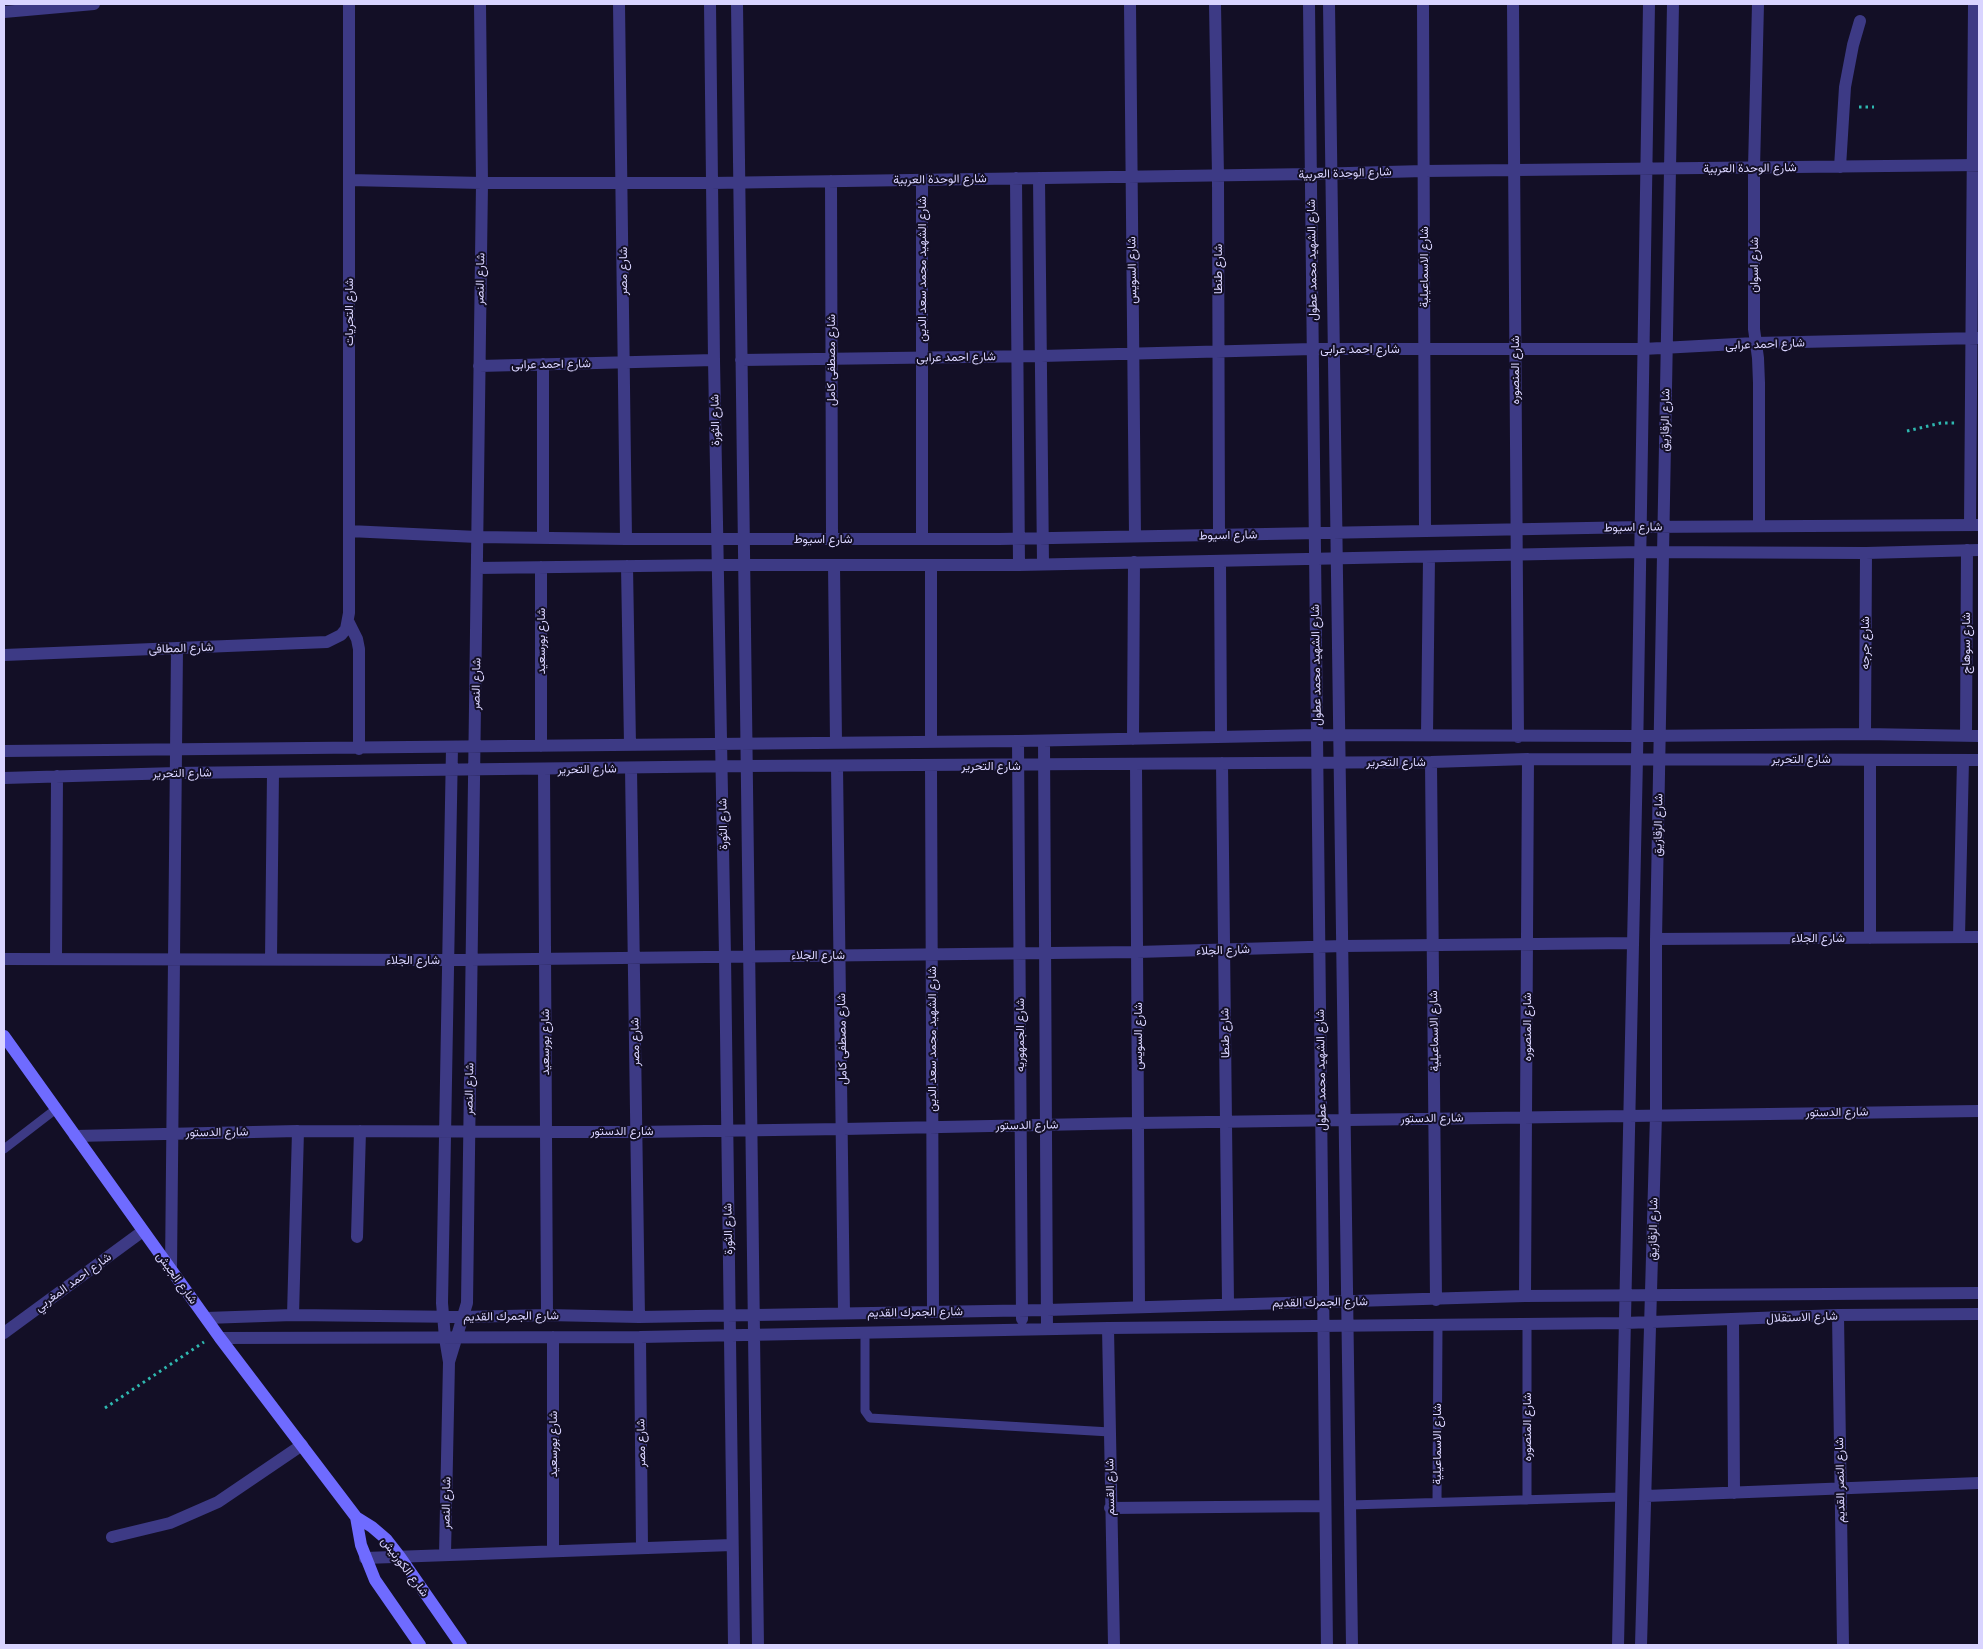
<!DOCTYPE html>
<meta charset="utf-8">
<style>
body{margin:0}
#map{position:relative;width:1983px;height:1649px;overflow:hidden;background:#130f26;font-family:Lato,sans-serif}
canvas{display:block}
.frame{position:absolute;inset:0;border:5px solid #d9d4ff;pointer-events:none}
</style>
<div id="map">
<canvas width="1983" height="1649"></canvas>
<div class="frame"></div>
</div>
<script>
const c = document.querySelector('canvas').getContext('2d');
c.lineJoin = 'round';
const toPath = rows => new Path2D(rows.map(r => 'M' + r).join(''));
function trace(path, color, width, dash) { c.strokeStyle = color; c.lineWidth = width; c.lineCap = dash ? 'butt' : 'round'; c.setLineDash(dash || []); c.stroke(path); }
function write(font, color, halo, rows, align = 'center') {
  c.font = font + ' Lato,Vazirmatn,sans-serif'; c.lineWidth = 4; c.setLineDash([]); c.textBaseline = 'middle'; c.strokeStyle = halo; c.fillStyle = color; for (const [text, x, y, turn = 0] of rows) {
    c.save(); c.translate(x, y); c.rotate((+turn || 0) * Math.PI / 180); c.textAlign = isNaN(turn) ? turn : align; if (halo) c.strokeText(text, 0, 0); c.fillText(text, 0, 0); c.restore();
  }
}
const path = toPath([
 [1859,107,1874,107],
 [1907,431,1941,423,1956,423],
 [105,1408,204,1342]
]);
const lane = toPath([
 [4,1149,56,1109],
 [1527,1325,1527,1500],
 [865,1332,865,1411,870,1418,1110,1432],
 [1437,1502,1438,1325],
 [1350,1505,1621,1497]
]);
const street = toPath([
 [619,4,626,539],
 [710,4,714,360,725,956,734,1645],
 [737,4,758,1645],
 [1130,4,1135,536],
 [1215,4,1218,176,1219,535],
 [1309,4,1327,1645],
 [1329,4,1352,1645],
 [1423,4,1425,531],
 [1513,4,1518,737],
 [1758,4,1754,168,1754,329,1758,358,1759,383,1759,526],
 [4,12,94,4],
 [1840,167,1845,87,1853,45,1860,21],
 [1016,178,1019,565],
 [1039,178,1043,564],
 [349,180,482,183,711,183,1311,174,1424,171,1979,165],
 [922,180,922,539],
 [831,181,832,538],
 [741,360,1041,356,1313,349,1643,349,1755,343,1979,338],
 [543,364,543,537],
 [479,366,714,360],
 [1970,525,1974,4],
 [349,531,477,537,626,539,999,539,1640,527,1979,525],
 [1220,561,1221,737],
 [834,565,836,743],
 [627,566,630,745],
 [541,567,541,746],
 [477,568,719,565,1019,565,1640,552,1866,553,1979,550],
 [348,621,357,639,359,649,359,749],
 [4,655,327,642,341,635,346,629,349,613,349,4],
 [1865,734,1866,553],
 [1427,735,1429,557],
 [1966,735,1967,550],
 [1133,739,1134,562],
 [1018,741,1022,1319],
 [1044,741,1047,1329],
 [931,742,931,565],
 [4,751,1018,741,1317,735,1637,736,1865,734,1979,736],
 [1870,760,1870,938],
 [1431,762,1436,1300],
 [1222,763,1228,1303],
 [1136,765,1139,1307],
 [837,766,844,1313],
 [931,766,933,1312],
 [631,768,639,1317],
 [544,769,547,1315],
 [4,778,176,773,746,766,1431,762,1528,759,1979,760],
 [1959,937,1963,760],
 [1656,939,1979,937],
 [4,959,448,960,1137,952,1343,946,1633,943],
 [56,959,57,776],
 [271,959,273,772],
 [75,1136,298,1131,636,1132,843,1129,1138,1123,1979,1111],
 [357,1237,360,1131],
 [171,1270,177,648],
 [1525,1296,1528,759],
 [293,1315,298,1131],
 [1838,1315,1843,1645],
 [206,1318,293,1315,464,1317,547,1315,639,1317,1047,1310,1525,1296,1979,1293],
 [1733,1319,1734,1493],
 [1108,1328,1114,1645],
 [4,1333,143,1231],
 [640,1337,642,1548],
 [220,1338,640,1337,1108,1328,1625,1323,1838,1315,1979,1314],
 [449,1362,467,1303,482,183,480,4],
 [1646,1496,1979,1483],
 [1110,1508,1325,1506],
 [112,1537,170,1523,218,1502,302,1445],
 [553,1551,553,1337],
 [445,1554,449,1362,445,1338,442,1303,452,747],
 [365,1558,732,1545],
 [1618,1645,1637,758,1649,4],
 [1641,1645,1656,1115,1656,939,1673,4]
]);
const secondary = toPath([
 [4,1036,220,1338,356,1517,372,1527,386,1539,400,1557,461,1645],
 [356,1517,361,1545,375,1580,420,1645]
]);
const streetNames = [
 ["شارع الوحدة العربية",1750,168,-1],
 ["شارع الوحدة العربية",1345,173,-2],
 ["شارع الوحدة العربية",940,179,-1],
 ["شارع الشهيد محمد عطول",1312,260,-91],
 ["شارع اسوان",1754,265,-90],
 ["شارع الاسماعيلية",1424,267,-90],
 ["شارع الشهيد محمد سعد الدين",922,269,-90],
 ["شارع طنطا",1218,269,-90],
 ["شارع السويس",1132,270,-91],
 ["شارع مصر",623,271,-90],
 ["شارع النصر",480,279,-89],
 ["شارع التحريات",349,312,-90],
 ["شارع احمد عرابى",1765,344,-2],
 ["شارع احمد عرابى",1360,349],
 ["شارع احمد عرابى",956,357,-1],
 ["شارع مصطفى كامل",831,360,-90],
 ["شارع احمد عرابى",551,364,-1],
 ["شارع المنصوره",1515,370,-90],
 ["شارع الثورة",715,420,-91],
 ["شارع الزقازيق",1665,420,-89],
 ["شارع اسيوط",1633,527,-1],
 ["شارع اسيوط",1228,535,-1],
 ["شارع اسيوط",823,539],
 ["شارع بورسعيد",541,641,-90],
 ["شارع جرجه",1865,643,-90],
 ["شارع سوهاج",1966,643,-90],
 ["شارع المطافى",181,648,-2],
 ["شارع الشهيد محمد عطول",1316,665,-91],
 ["شارع النصر",476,684,-89],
 ["شارع التحرير",1801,759],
 ["شارع التحرير",1396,762],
 ["شارع التحرير",991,766],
 ["شارع التحرير",587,769,-1],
 ["شارع التحرير",182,773,-1],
 ["شارع الثورة",723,824,-91],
 ["شارع الزقازيق",1658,825,-89],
 ["شارع الجلاء",1818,938],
 ["شارع الجلاء",1223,950,-2],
 ["شارع الجلاء",818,955],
 ["شارع الجلاء",413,960],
 ["شارع المنصوره",1527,1027,-90],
 ["شارع الاسماعيلية",1434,1031,-91],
 ["شارع طنطا",1225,1033,-91],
 ["شارع الجمهوريه",1020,1035,-90],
 ["شارع السويس",1138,1036,-90],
 ["شارع مصطفى كامل",842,1039,-91],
 ["شارع الشهيد محمد سعد الدين",932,1039,-90],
 ["شارع بورسعيد",545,1042,-90],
 ["شارع مصر",635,1042,-91],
 ["شارع الشهيد محمد عطول",1321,1070,-91],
 ["شارع النصر",469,1089,-89],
 ["شارع الدستور",1837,1112,-1],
 ["شارع الدستور",1432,1118,-1],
 ["شارع الدستور",1027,1125,-1],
 ["شارع الدستور",622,1131],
 ["شارع الدستور",217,1132,-1],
 ["شارع الثورة",728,1229,-91],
 ["شارع الزقازيق",1653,1229,-89],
 ["شارع الجيش",177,1278,54],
 ["شارع احمد المغربي",73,1282,-36],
 ["شارع الجمرك القديم",1320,1302,-1],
 ["شارع الجمرك القديم",915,1312,-1],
 ["شارع الجمرك القديم",511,1316,-1],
 ["شارع الاستقلال",1802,1317,-2],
 ["شارع المنصوره",1527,1427,-90],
 ["شارع مصر",641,1443,-91],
 ["شارع بورسعيد",553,1444,-90],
 ["شارع الاسماعيلية",1437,1444,-90],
 ["شارع النصر القديم",1840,1480,-91],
 ["شارع القسم",1110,1487,-91],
 ["شارع النصر",446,1503,-89],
 ["شارع الكورنيش",405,1567,53]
];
trace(path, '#2fb8b0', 3, [2.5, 4]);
trace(lane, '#3d3a85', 9);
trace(street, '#3d3a85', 12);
trace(secondary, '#6f6bff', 12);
write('12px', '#d9d4ff', '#130f26', streetNames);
</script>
